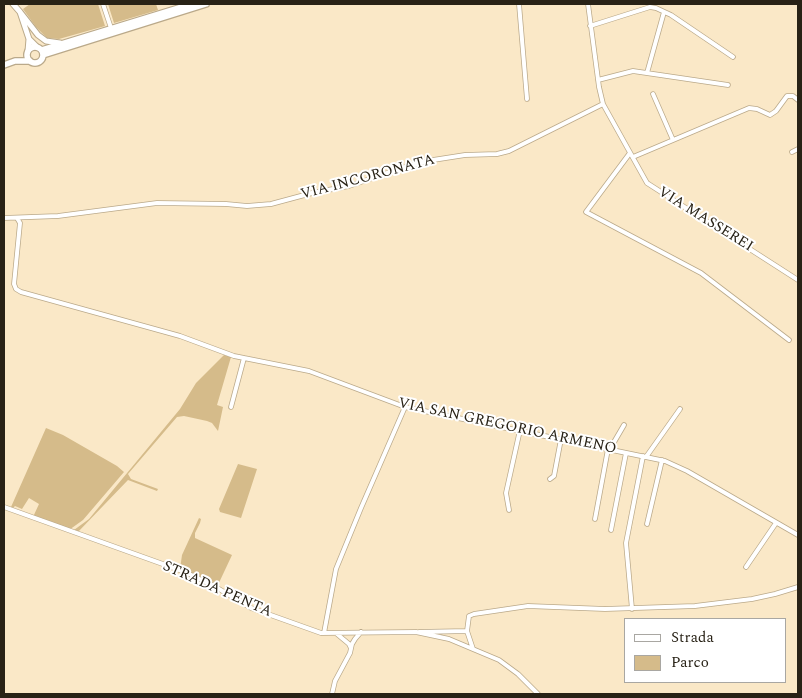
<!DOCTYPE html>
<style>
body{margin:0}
#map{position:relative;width:802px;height:698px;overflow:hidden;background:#fae8c7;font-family:Spectral,serif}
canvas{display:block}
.frame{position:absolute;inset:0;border:5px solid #282216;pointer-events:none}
.legend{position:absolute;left:624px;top:618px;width:162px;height:65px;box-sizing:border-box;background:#fff;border:1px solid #a9a7a2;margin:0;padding:6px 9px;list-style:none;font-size:15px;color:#282216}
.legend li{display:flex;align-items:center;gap:10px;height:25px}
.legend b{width:25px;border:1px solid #a9a7a2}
</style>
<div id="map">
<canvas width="802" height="698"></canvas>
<div class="frame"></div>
<ul class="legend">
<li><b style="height:6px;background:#fff"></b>Strada</li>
<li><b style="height:14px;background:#d5bb8a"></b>Parco</li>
</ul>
</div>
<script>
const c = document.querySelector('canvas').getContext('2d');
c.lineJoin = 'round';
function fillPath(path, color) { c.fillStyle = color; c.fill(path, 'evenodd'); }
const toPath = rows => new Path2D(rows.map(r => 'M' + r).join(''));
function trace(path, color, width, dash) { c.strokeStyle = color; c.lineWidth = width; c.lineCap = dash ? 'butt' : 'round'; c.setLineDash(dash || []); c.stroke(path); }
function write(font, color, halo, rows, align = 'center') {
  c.font = font + ' Spectral,serif'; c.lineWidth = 4; c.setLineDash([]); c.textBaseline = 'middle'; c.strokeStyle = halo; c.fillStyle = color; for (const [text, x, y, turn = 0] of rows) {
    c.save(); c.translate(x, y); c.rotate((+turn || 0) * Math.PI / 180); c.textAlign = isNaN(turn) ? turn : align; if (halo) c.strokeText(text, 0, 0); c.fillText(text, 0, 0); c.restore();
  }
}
const green = toPath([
 [30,4,98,4,105,26,59,39,47,38,36,27,23,9],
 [108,4,156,4,158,10,114,23],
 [224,355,231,357,217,405,223,407,218,431,212,423,207,421,184,416,177,417,128,474,131,479,158,489,157,491,128,480,78,532,74,530,89,519,180,409,196,383],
 [46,428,63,435,117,466,124,472,83,520,69,530,33,517,39,504,29,498,22,509,15,506,13,508,11,507],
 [238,464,257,469,241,518,220,512,219,509],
 [199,518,201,519,200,523,195,533,195,538,232,555,217,587,180,569,182,555]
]);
const minor = toPath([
 [103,4,111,28],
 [519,4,527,99],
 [588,4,599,87,603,104,647,183,798,280],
 [590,26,650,7,656,8,671,15,733,57],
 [647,73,664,12],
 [598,80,633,71,728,85],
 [653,94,673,140],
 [792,152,798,149],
 [630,153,586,212,701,273,789,340],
 [633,157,749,108,757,109,770,115,776,111,787,96,793,96,798,100],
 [4,218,58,216,157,203,226,204,247,206,271,204,312,193,349,186,402,168,433,160,465,155,497,154,509,151,603,104],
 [17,218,20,223,14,284,16,289,21,292,180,336,234,356,309,371,405,407,665,461,687,471,798,535],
 [231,407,244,358],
 [610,449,624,425],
 [646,457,680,409],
 [550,479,554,476,561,439],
 [4,507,185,572,214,586,251,608,321,633,416,632,449,639,499,660,518,674,538,694],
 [509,510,506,493,520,430],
 [595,519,608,449],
 [647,524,662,460],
 [611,530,626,453],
 [746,567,776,523],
 [632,609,626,543,643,456],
 [467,631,473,649],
 [419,632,467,631,469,616,474,614,528,606,605,609,695,606,752,599,775,594,798,587],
 [324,633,336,569,361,508,405,407],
 [337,634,349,644,351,648],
 [332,694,335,681,350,653,352,644,355,639,361,632]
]);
const tertiary = toPath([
 [13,4,20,12,29,39,28,51],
 [20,12,38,35,46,41,60,43],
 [29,39,37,47]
]);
const secondary = toPath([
 '27 55a8 8 0 1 1 16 0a8 8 0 1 1-16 0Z',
 [42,50,192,4],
 [43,55,206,4],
 [4,65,15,61,30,61]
]);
const streetNames = [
 ["VIA INCORONATA",368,178,-15],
 ["VIA MASSEREI",705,220,32],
 ["VIA SAN GREGORIO ARMENO",507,427,12],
 ["STRADA PENTA",217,590,24]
];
fillPath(green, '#d5bb8a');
trace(minor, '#baa98a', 5.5);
trace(tertiary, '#baa98a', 7);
trace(secondary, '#baa98a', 8);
trace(minor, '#fff', 4);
trace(tertiary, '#fff', 5);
trace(secondary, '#fff', 5.5);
write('15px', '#282216', '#fff', streetNames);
</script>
